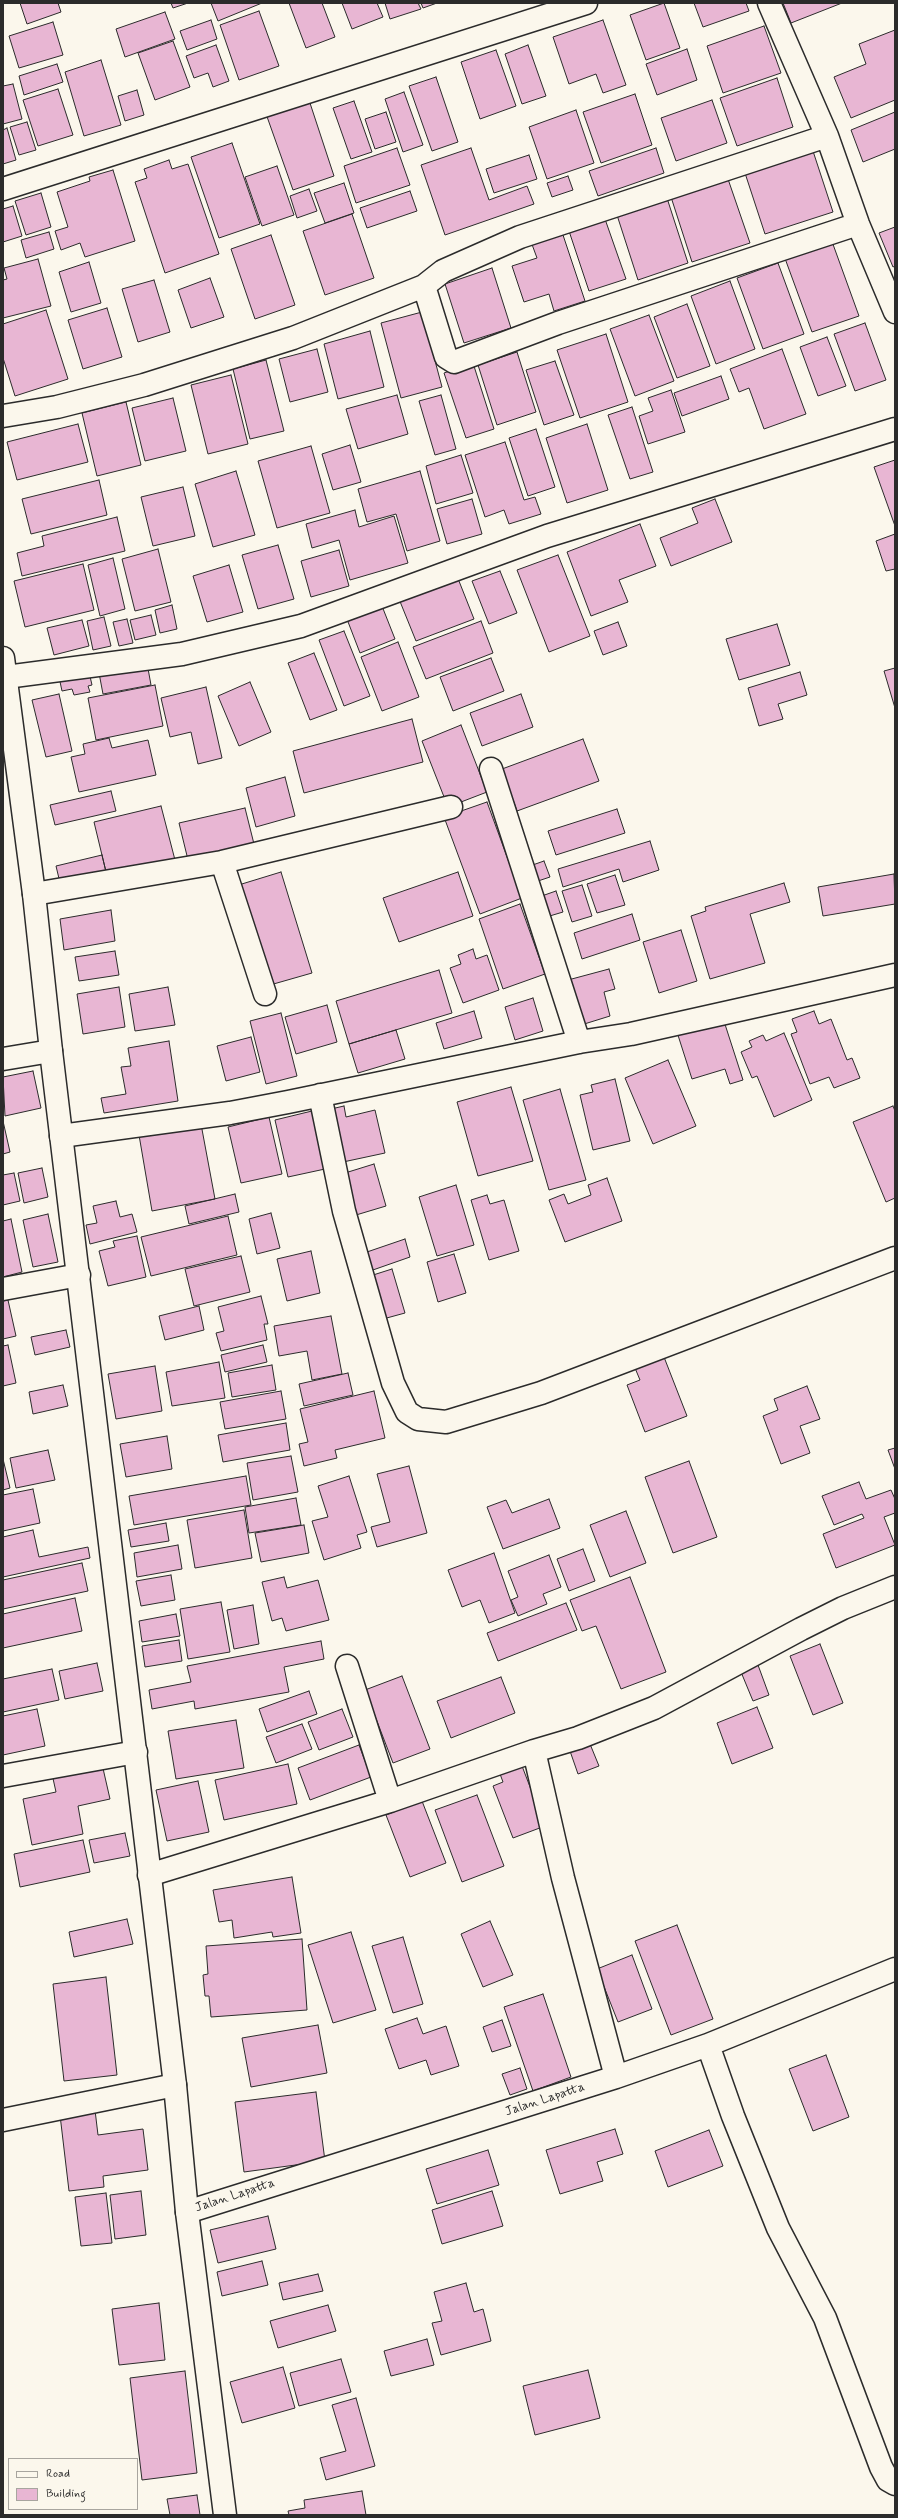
<!DOCTYPE html>
<style>
body{margin:0}
#map{position:relative;width:898px;height:2518px;overflow:hidden;background:#fbf7ec;font-family:Mynerve,sans-serif}
canvas{display:block}
.frame{position:absolute;inset:0;border:4px solid #2b2b2b;pointer-events:none}
.legend{position:absolute;left:8px;top:2458px;width:130px;height:52px;box-sizing:border-box;background:#fbf7ec;border:1px solid #a8a59f;margin:0;padding:5px 7px;list-style:none;font-size:12px;color:#2b2b2b}
.legend li{display:flex;align-items:center;gap:8px;height:20px}
.legend b{width:20px;border:1px solid #a8a59f}
</style>
<div id="map">
<canvas width="898" height="2518"></canvas>
<div class="frame"></div>
<ul class="legend">
<li><b style="height:5px;background:#fbf7ec"></b>Road</li>
<li><b style="height:11px;background:#e8b6d3"></b>Building</li>
</ul>
</div>
<script>
const c = document.querySelector('canvas').getContext('2d');
c.lineJoin = 'round';
function fillPath(path, color) { c.fillStyle = color; c.fill(path, 'evenodd'); }
const toPath = rows => new Path2D(rows.map(r => 'M' + r).join(''));
function trace(path, color, width, dash) { c.strokeStyle = color; c.lineWidth = width; c.lineCap = dash ? 'butt' : 'round'; c.setLineDash(dash || []); c.stroke(path); }
function write(font, color, halo, rows, align = 'center') {
  c.font = font + ' Mynerve,sans-serif'; c.lineWidth = 4; c.setLineDash([]); c.textBaseline = 'middle'; c.strokeStyle = halo; c.fillStyle = color; for (const [text, x, y, turn = 0] of rows) {
    c.save(); c.translate(x, y); c.rotate((+turn || 0) * Math.PI / 180); c.textAlign = isNaN(turn) ? turn : align; if (halo) c.strokeText(text, 0, 0); c.fillText(text, 0, 0); c.restore();
  }
}
const building = toPath([
 [20,3,58,3,61,12,27,24,20,3],
 [171,3,188,3,173,8,171,3],
 [211,3,262,3,218,21,211,3],
 [289,3,322,3,335,37,306,48,289,3],
 [342,3,377,3,383,17,352,29,342,3],
 [385,3,418,3,421,9,390,19,385,3],
 [421,3,437,3,423,8,421,3],
 [664,3,680,48,646,60,630,15,664,3],
 [694,3,746,3,749,11,703,27,694,3],
 [783,3,842,3,791,23,783,3],
 [259,11,279,66,239,80,220,25,259,11],
 [165,12,175,39,125,57,116,29,165,12],
 [211,20,217,39,187,50,180,31,211,20],
 [603,20,626,85,603,93,596,74,569,84,553,37,603,20],
 [53,22,63,55,19,68,9,36,53,22],
 [764,26,781,73,723,93,707,46,764,26],
 [895,30,895,100,851,118,834,77,866,64,859,44,895,30],
 [173,41,190,87,155,100,138,53,173,41],
 [216,45,229,81,213,87,208,73,194,78,186,56,216,45],
 [528,45,546,96,522,104,505,54,528,45],
 [687,49,697,80,657,95,646,64,687,49],
 [496,50,516,106,480,119,461,62,496,50],
 [101,60,121,125,84,136,65,72,101,60],
 [57,64,63,82,24,95,19,76,57,64],
 [436,77,458,142,432,151,409,86,436,77],
 [777,78,793,127,737,146,720,98,777,78],
 [13,84,22,119,3,124,3,86,13,84],
 [58,89,73,135,38,146,23,100,58,89],
 [137,90,144,115,125,121,118,96,137,90],
 [404,92,423,145,403,152,385,99,404,92],
 [635,94,652,145,601,163,583,112,635,94],
 [308,97,334,176,293,190,265,111,308,97],
 [712,100,727,143,676,161,661,118,712,100],
 [354,101,372,152,351,159,333,108,354,101],
 [576,110,594,163,547,179,529,127,576,110],
 [386,112,396,142,375,149,365,119,386,112],
 [895,112,895,149,863,162,851,130,895,112],
 [27,122,36,150,19,155,10,127,27,122],
 [7,128,16,160,3,164,3,130,7,128],
 [232,143,260,224,219,238,191,157,232,143],
 [811,145,833,212,765,234,743,167,811,145],
 [397,148,410,185,356,203,344,166,397,148],
 [471,148,489,200,527,186,534,204,445,235,421,165,471,148],
 [656,148,664,173,598,196,589,171,656,148],
 [529,155,537,179,494,193,486,169,529,155],
 [169,160,172,169,188,164,219,254,165,273,135,182,147,178,144,169,169,160],
 [277,166,294,215,262,226,245,177,277,166],
 [113,170,135,241,85,257,80,243,61,250,55,231,68,227,57,192,90,181,89,177,113,170],
 [568,176,573,190,552,197,547,183,568,176],
 [728,179,750,243,692,262,671,197,728,179],
 [344,183,354,213,325,223,314,193,344,183],
 [309,189,317,211,297,218,290,196,309,189],
 [410,191,417,211,367,228,360,208,410,191],
 [41,193,51,227,26,235,15,201,41,193],
 [666,195,688,263,638,280,616,212,666,195],
 [13,206,22,236,3,242,3,209,13,206],
 [352,214,374,278,325,295,303,231,352,214],
 [605,219,626,279,589,291,569,231,605,219],
 [895,227,895,266,893,267,879,233,895,227],
 [561,229,585,301,554,311,549,294,524,302,512,266,537,258,530,239,561,229],
 [49,232,54,249,26,258,21,240,49,232],
 [271,235,295,305,255,319,231,249,271,235],
 [830,236,859,316,812,332,783,253,830,236],
 [38,259,51,306,3,318,3,280,7,279,4,268,38,259],
 [89,262,101,303,71,312,59,272,89,262],
 [778,263,804,334,763,349,737,278,778,263],
 [492,268,511,328,464,343,445,284,492,268],
 [210,278,224,317,191,328,178,290,210,278],
 [154,280,170,332,138,342,122,289,154,280],
 [730,281,755,349,716,364,691,296,730,281],
 [687,304,710,366,677,378,654,317,687,304],
 [107,308,122,357,83,369,68,320,107,308],
 [46,310,68,379,15,396,3,358,3,324,46,310],
 [422,312,442,387,401,398,381,323,422,312],
 [649,315,674,381,635,396,610,329,649,315],
 [865,323,886,380,855,391,834,334,865,323],
 [370,331,384,387,338,399,324,344,370,331],
 [606,334,628,402,580,418,557,350,606,334],
 [827,337,846,386,818,396,800,347,827,337],
 [317,349,328,392,290,402,279,359,317,349],
 [782,349,806,414,764,429,749,388,739,392,730,369,782,349],
 [517,352,536,412,497,425,478,365,517,352],
 [266,360,284,431,250,439,233,369,266,360],
 [555,361,574,415,544,425,526,370,555,361],
 [473,363,494,429,466,438,444,373,473,363],
 [231,375,248,444,208,454,191,385,231,375],
 [721,376,729,399,682,416,674,393,721,376],
 [671,390,685,432,648,444,639,416,653,411,648,398,671,390],
 [397,395,408,434,358,449,346,409,397,395],
 [441,395,456,449,435,455,419,401,441,395],
 [173,398,186,451,145,461,132,408,173,398],
 [126,402,141,465,97,476,82,413,126,402],
 [632,407,653,472,630,479,608,415,632,407],
 [78,424,88,462,17,480,7,442,78,424],
 [587,424,608,490,567,503,546,438,587,424],
 [536,429,555,487,528,496,509,438,536,429],
 [505,442,524,500,535,497,541,514,509,524,504,510,485,517,465,455,505,442],
 [350,445,361,482,333,490,322,454,350,445],
 [311,446,330,513,277,528,258,461,311,446],
 [461,455,473,493,436,504,426,466,461,455],
 [895,460,895,526,874,467,895,460],
 [236,471,255,535,213,547,195,484,236,471],
 [420,471,440,541,407,551,396,514,367,522,358,489,420,471],
 [99,480,107,515,31,534,22,499,99,480],
 [183,487,195,536,153,546,141,497,183,487],
 [472,499,482,534,447,544,437,509,472,499],
 [715,499,732,542,671,566,660,538,698,523,692,508,715,499],
 [355,510,359,527,394,516,408,563,350,580,339,540,312,548,306,524,355,510],
 [117,517,125,551,22,576,17,553,44,546,42,536,117,517],
 [640,524,656,566,619,580,628,602,591,616,567,552,640,524],
 [895,534,895,569,886,571,876,541,895,534],
 [278,545,294,599,258,609,242,555,278,545],
 [158,549,171,602,135,611,122,559,158,549],
 [339,550,349,586,311,597,301,561,339,550],
 [558,555,590,636,549,652,517,570,558,555],
 [113,558,125,609,100,616,88,565,113,558],
 [83,564,94,610,25,627,14,581,83,564],
 [229,565,243,612,207,622,193,576,229,565],
 [500,571,517,613,489,624,472,581,500,571],
 [457,576,474,619,416,641,399,599,457,576],
 [380,601,395,639,360,653,345,614,380,601],
 [172,605,177,629,160,633,155,610,172,605],
 [151,615,156,635,135,640,130,620,151,615],
 [104,617,111,646,93,650,87,621,104,617],
 [127,619,133,643,119,646,113,622,127,619],
 [82,620,89,646,54,655,47,628,82,620],
 [481,621,493,653,426,679,413,647,481,621],
 [618,622,627,646,603,655,594,631,618,622],
 [777,624,790,665,739,680,726,639,777,624],
 [344,631,370,696,344,706,319,640,344,631],
 [398,642,419,697,382,711,361,657,398,642],
 [314,653,337,710,310,720,288,663,314,653],
 [491,658,504,691,453,711,440,677,491,658],
 [147,663,151,685,103,694,99,673,147,663],
 [895,668,895,708,884,671,895,668],
 [89,672,92,685,88,686,90,692,74,695,72,689,62,691,59,677,89,672],
 [800,672,807,695,778,704,783,719,759,726,748,688,800,672],
 [250,682,271,732,239,746,218,696,250,682],
 [155,685,163,726,96,740,88,698,155,685],
 [206,687,222,758,198,764,191,732,170,737,161,698,206,687],
 [59,694,72,751,46,757,32,700,59,694],
 [521,694,533,727,482,746,470,713,521,694],
 [412,719,423,762,304,793,293,751,412,719],
 [461,725,487,792,448,807,422,741,461,725],
 [109,738,112,748,148,740,156,775,79,792,71,757,85,754,83,744,109,738],
 [583,739,599,781,517,811,502,769,583,739],
 [285,777,295,816,256,827,246,788,285,777],
 [111,791,116,811,55,825,50,805,111,791],
 [487,802,522,898,480,914,444,817,487,802],
 [161,806,175,860,107,876,94,822,161,806],
 [245,808,255,848,189,864,179,823,245,808],
 [617,809,625,833,556,855,548,831,617,809],
 [650,841,659,870,623,882,619,869,563,887,558,869,650,841],
 [102,855,107,876,61,887,56,866,102,855],
 [544,861,550,877,532,883,527,867,544,861],
 [281,872,312,973,263,987,232,887,281,872],
 [458,872,473,916,399,942,383,898,458,872],
 [894,874,895,904,823,916,818,887,894,874],
 [615,875,625,905,597,913,587,884,615,875],
 [784,883,790,902,750,914,765,963,710,979,691,916,706,911,705,907,784,883],
 [582,885,592,916,572,922,562,891,582,885],
 [556,891,563,912,543,918,536,898,556,891],
 [520,904,545,974,503,989,479,919,520,904],
 [111,910,115,941,64,950,60,919,111,910],
 [632,914,640,940,582,959,574,933,632,914],
 [681,930,697,981,659,993,643,942,681,930],
 [473,949,476,959,487,955,499,990,463,1003,450,968,461,964,458,955,473,949],
 [115,951,119,975,79,981,75,957,115,951],
 [609,969,615,989,604,992,610,1016,581,1025,568,980,609,969],
 [439,970,452,1013,349,1044,336,1001,439,970],
 [119,987,125,1027,83,1034,77,994,119,987],
 [168,987,175,1025,135,1031,129,994,168,987],
 [533,998,543,1031,515,1040,505,1007,533,998],
 [327,1005,337,1042,296,1054,285,1017,327,1005],
 [474,1011,482,1038,444,1049,436,1023,474,1011],
 [814,1011,819,1024,831,1019,847,1060,852,1058,860,1078,834,1088,829,1077,810,1084,791,1034,797,1032,792,1019,814,1011],
 [281,1013,297,1076,266,1084,250,1021,281,1013],
 [722,1015,743,1080,730,1084,725,1069,692,1079,676,1029,722,1015],
 [396,1030,405,1059,358,1073,349,1044,396,1030],
 [784,1033,812,1100,774,1117,757,1076,752,1078,741,1052,752,1047,749,1041,763,1035,766,1041,784,1033],
 [251,1037,260,1072,226,1081,217,1046,251,1037],
 [169,1041,178,1101,104,1113,101,1098,126,1094,121,1067,131,1066,128,1048,169,1041],
 [668,1060,696,1126,653,1144,625,1078,668,1060],
 [33,1071,41,1108,5,1116,3,1077,33,1071],
 [615,1079,630,1141,593,1150,580,1095,593,1092,591,1085,615,1079],
 [511,1087,533,1161,478,1176,457,1102,511,1087],
 [560,1089,586,1180,549,1190,523,1100,560,1089],
 [344,1106,346,1117,375,1110,385,1153,343,1162,331,1109,344,1106],
 [893,1106,895,1111,895,1198,886,1202,853,1122,893,1106],
 [312,1111,325,1169,288,1177,275,1120,312,1111],
 [269,1117,282,1174,241,1183,228,1127,269,1117],
 [3,1121,10,1152,3,1154,3,1121],
 [201,1124,215,1199,152,1211,139,1135,201,1124],
 [374,1164,386,1206,356,1215,345,1173,374,1164],
 [42,1168,48,1197,24,1203,18,1173,42,1168],
 [14,1173,20,1201,3,1205,3,1175,14,1173],
 [607,1178,622,1221,565,1242,549,1200,564,1194,568,1204,591,1195,588,1185,607,1178],
 [456,1185,474,1245,437,1256,419,1197,456,1185],
 [235,1194,239,1212,189,1224,185,1206,235,1194],
 [487,1195,490,1204,504,1200,519,1251,489,1260,471,1200,487,1195],
 [116,1201,120,1217,132,1214,137,1232,90,1244,86,1225,97,1223,93,1206,116,1201],
 [271,1213,280,1248,257,1254,249,1219,271,1213],
 [48,1214,58,1262,33,1267,23,1220,48,1214],
 [228,1216,237,1255,151,1276,141,1237,228,1216],
 [11,1219,22,1272,3,1277,3,1221,11,1219],
 [137,1236,146,1277,108,1286,99,1251,115,1247,113,1241,137,1236],
 [405,1239,410,1257,370,1271,364,1253,405,1239],
 [311,1251,320,1293,287,1301,277,1259,311,1251],
 [454,1254,466,1293,438,1302,427,1262,454,1254],
 [241,1256,250,1292,194,1306,185,1269,241,1256],
 [392,1269,405,1313,383,1319,370,1276,392,1269],
 [261,1296,268,1324,264,1324,267,1340,221,1351,216,1333,224,1331,218,1307,261,1296],
 [8,1300,16,1336,3,1339,3,1301,8,1300],
 [199,1306,204,1330,165,1340,159,1316,199,1306],
 [331,1316,342,1374,312,1380,307,1351,279,1356,274,1326,331,1316],
 [66,1330,70,1347,35,1355,31,1337,66,1330],
 [8,1345,16,1383,3,1386,3,1346,8,1345],
 [263,1345,267,1362,225,1372,221,1355,263,1345],
 [664,1357,687,1416,645,1432,627,1385,640,1380,635,1368,664,1357],
 [219,1362,225,1398,172,1406,166,1372,219,1362],
 [272,1365,276,1390,232,1397,228,1373,272,1365],
 [155,1366,162,1411,116,1419,108,1374,155,1366],
 [348,1373,353,1395,304,1406,299,1384,348,1373],
 [63,1385,68,1406,33,1414,29,1392,63,1385],
 [807,1386,820,1419,800,1426,810,1453,781,1464,763,1416,778,1410,774,1399,807,1386],
 [281,1391,286,1419,225,1429,220,1402,281,1391],
 [374,1391,385,1438,335,1450,337,1458,304,1466,299,1444,308,1442,300,1409,374,1391],
 [286,1423,290,1450,223,1462,218,1435,286,1423],
 [167,1436,172,1469,126,1477,120,1444,167,1436],
 [895,1448,895,1469,888,1450,895,1448],
 [48,1450,55,1480,16,1488,10,1458,48,1450],
 [291,1456,298,1492,253,1500,247,1463,291,1456],
 [3,1459,10,1488,3,1490,3,1459],
 [689,1461,717,1537,673,1553,645,1477,689,1461],
 [409,1466,427,1533,377,1547,371,1527,390,1522,377,1474,409,1466],
 [246,1476,251,1505,134,1525,129,1496,246,1476],
 [349,1476,367,1532,357,1535,361,1548,324,1560,312,1521,328,1517,318,1486,349,1476],
 [859,1482,866,1499,891,1490,895,1499,895,1513,884,1517,895,1545,836,1568,823,1534,864,1518,862,1514,834,1525,822,1496,859,1482],
 [33,1489,40,1523,3,1531,3,1495,33,1489],
 [296,1498,301,1525,249,1533,245,1507,296,1498],
 [549,1499,560,1528,503,1549,487,1507,506,1500,512,1513,549,1499],
 [244,1510,252,1558,195,1568,187,1520,244,1510],
 [626,1511,646,1563,610,1577,590,1525,626,1511],
 [166,1523,169,1541,131,1547,128,1530,166,1523],
 [304,1525,309,1553,261,1562,255,1533,304,1525],
 [33,1530,39,1557,88,1547,90,1558,3,1577,3,1537,33,1530],
 [178,1545,182,1569,137,1577,134,1553,178,1545],
 [583,1549,595,1581,569,1591,557,1559,583,1549],
 [494,1553,515,1613,489,1623,480,1600,462,1607,448,1570,494,1553],
 [549,1555,561,1587,543,1594,547,1604,518,1616,511,1600,518,1597,508,1571,549,1555],
 [82,1563,88,1591,3,1609,3,1580,82,1563],
 [171,1575,175,1600,141,1606,136,1581,171,1575],
 [284,1577,287,1588,318,1580,329,1620,286,1631,282,1618,272,1621,262,1582,284,1577],
 [630,1577,666,1672,621,1689,596,1626,582,1631,570,1600,630,1577],
 [75,1598,82,1631,3,1648,3,1614,75,1598],
 [221,1602,230,1652,188,1659,180,1609,221,1602],
 [566,1603,577,1630,498,1661,487,1633,566,1603],
 [253,1605,259,1644,234,1649,227,1610,253,1605],
 [176,1614,180,1636,142,1642,139,1621,176,1614],
 [179,1640,182,1661,145,1667,142,1646,179,1640],
 [321,1641,324,1659,284,1667,289,1692,195,1709,194,1701,152,1709,149,1690,191,1682,187,1666,321,1641],
 [820,1644,843,1703,813,1715,790,1656,820,1644],
 [97,1663,103,1691,65,1699,59,1671,97,1663],
 [758,1665,769,1695,753,1701,741,1672,758,1665],
 [52,1669,59,1700,3,1712,3,1679,52,1669],
 [402,1676,430,1749,393,1763,365,1690,402,1676],
 [501,1677,515,1713,451,1738,437,1701,501,1677],
 [309,1691,317,1714,267,1732,259,1709,309,1691],
 [757,1707,773,1748,732,1764,717,1723,757,1707],
 [37,1709,45,1746,3,1755,3,1716,37,1709],
 [342,1709,353,1737,319,1750,308,1722,342,1709],
 [236,1720,244,1768,176,1779,168,1731,236,1720],
 [302,1724,312,1749,276,1763,266,1737,302,1724],
 [590,1744,599,1766,578,1774,570,1751,590,1744],
 [359,1745,371,1777,310,1800,298,1768,359,1745],
 [102,1764,110,1799,78,1806,83,1834,32,1845,23,1799,56,1792,52,1774,102,1764],
 [288,1764,297,1804,224,1820,215,1780,288,1764],
 [522,1766,545,1826,513,1838,493,1786,503,1782,500,1774,522,1766],
 [198,1781,209,1832,167,1841,156,1790,198,1781],
 [477,1795,504,1866,462,1882,435,1810,477,1795],
 [422,1801,446,1863,410,1877,386,1815,422,1801],
 [125,1833,130,1856,94,1863,89,1840,125,1833],
 [83,1840,90,1872,20,1887,14,1854,83,1840],
 [292,1877,301,1933,273,1937,272,1932,234,1938,232,1920,219,1922,213,1890,292,1877],
 [127,1919,133,1944,74,1957,69,1932,127,1919],
 [490,1921,513,1975,483,1987,461,1934,490,1921],
 [677,1925,713,2019,671,2035,635,1941,677,1925],
 [351,1932,376,2010,333,2023,308,1945,351,1932],
 [403,1937,423,2004,393,2013,372,1946,403,1937],
 [302,1939,307,2010,211,2017,209,1996,205,1996,203,1975,208,1974,206,1946,302,1939],
 [632,1955,652,2009,618,2022,597,1969,632,1955],
 [106,1977,117,2075,64,2081,53,1984,106,1977],
 [543,1994,571,2077,533,2091,504,2007,543,1994],
 [417,2018,423,2034,446,2026,459,2066,431,2075,426,2060,399,2069,385,2029,417,2018],
 [502,2020,511,2046,492,2052,483,2027,502,2020],
 [318,2025,327,2073,251,2087,242,2038,318,2025],
 [826,2055,849,2117,813,2131,789,2069,826,2055],
 [520,2068,527,2089,510,2095,502,2074,520,2068],
 [316,2092,325,2161,244,2172,235,2102,316,2092],
 [95,2110,98,2135,143,2129,148,2170,103,2176,104,2187,69,2191,60,2115,95,2110],
 [615,2129,623,2154,597,2162,603,2181,560,2194,546,2150,615,2129],
 [709,2130,723,2166,668,2187,655,2151,709,2130],
 [488,2150,499,2185,437,2204,426,2169,488,2150],
 [141,2191,146,2235,115,2239,110,2195,141,2191],
 [492,2191,503,2226,442,2244,432,2210,492,2191],
 [106,2193,112,2243,81,2246,75,2197,106,2193],
 [268,2216,276,2249,218,2263,210,2230,268,2216],
 [262,2261,268,2285,222,2296,217,2272,262,2261],
 [318,2274,323,2291,283,2300,279,2283,318,2274],
 [466,2283,474,2312,483,2309,491,2341,441,2355,432,2323,442,2321,434,2292,466,2283],
 [159,2303,165,2360,119,2365,112,2309,159,2303],
 [328,2305,336,2331,278,2348,270,2321,328,2305],
 [427,2339,434,2365,391,2376,384,2351,427,2339],
 [341,2359,351,2392,299,2406,290,2373,341,2359],
 [283,2367,295,2408,242,2423,230,2382,283,2367],
 [588,2370,600,2418,535,2435,523,2386,588,2370],
 [185,2371,197,2473,142,2480,130,2378,185,2371],
 [356,2398,375,2466,326,2480,320,2458,346,2451,332,2405,356,2398],
 [362,2491,366,2515,289,2515,288,2511,305,2508,304,2500,362,2491],
 [197,2495,200,2515,170,2515,167,2499,197,2495]
]);
const minor = toPath([
 [769,3,827,136,858,224,895,312],
 [3,189,586,3],
 [424,286,446,357,454,362,558,323,858,224],
 [3,416,57,407,144,385,293,338,424,286,443,271,520,237,827,136],
 [6,677,182,654,301,626,547,536,895,429],
 [491,769,579,1042],
 [222,862,265,994],
 [34,894,222,862,451,807],
 [3,1059,51,1051],
 [320,1095,344,1211,393,1383,407,1412,418,1419,446,1422,541,1393,895,1258],
 [61,1136,230,1113,288,1102,579,1042,631,1034,895,975],
 [3,1289,79,1275],
 [347,1666,390,1801],
 [534,1751,563,1878,616,2077],
 [3,1776,136,1752],
 [149,1875,390,1801,534,1751,578,1738,654,1708,801,1629,843,1608,895,1587],
 [708,2045,733,2116,778,2228,825,2318,881,2467,888,2480,895,2484],
 [3,2120,175,2085],
 [187,2212,616,2077,708,2045,895,1969]
]);
const major = toPath([
 [3,658,34,894,51,1051,175,2085,187,2212,225,2515]
]);
const streetNames = [
 ["Jalan Lapatta",545,2100,-18],
 ["Jalan Lapatta",235,2196,-18]
];
fillPath(building, '#e8b6d3');
trace(building, '#2b2b2b', 1);
trace(minor, '#2b2b2b', 25);
trace(major, '#2b2b2b', 25);
trace(minor, '#fbf7ec', 22);
trace(major, '#fbf7ec', 22);
write('13px', '#2b2b2b', '#fbf7ec', streetNames);
</script>
